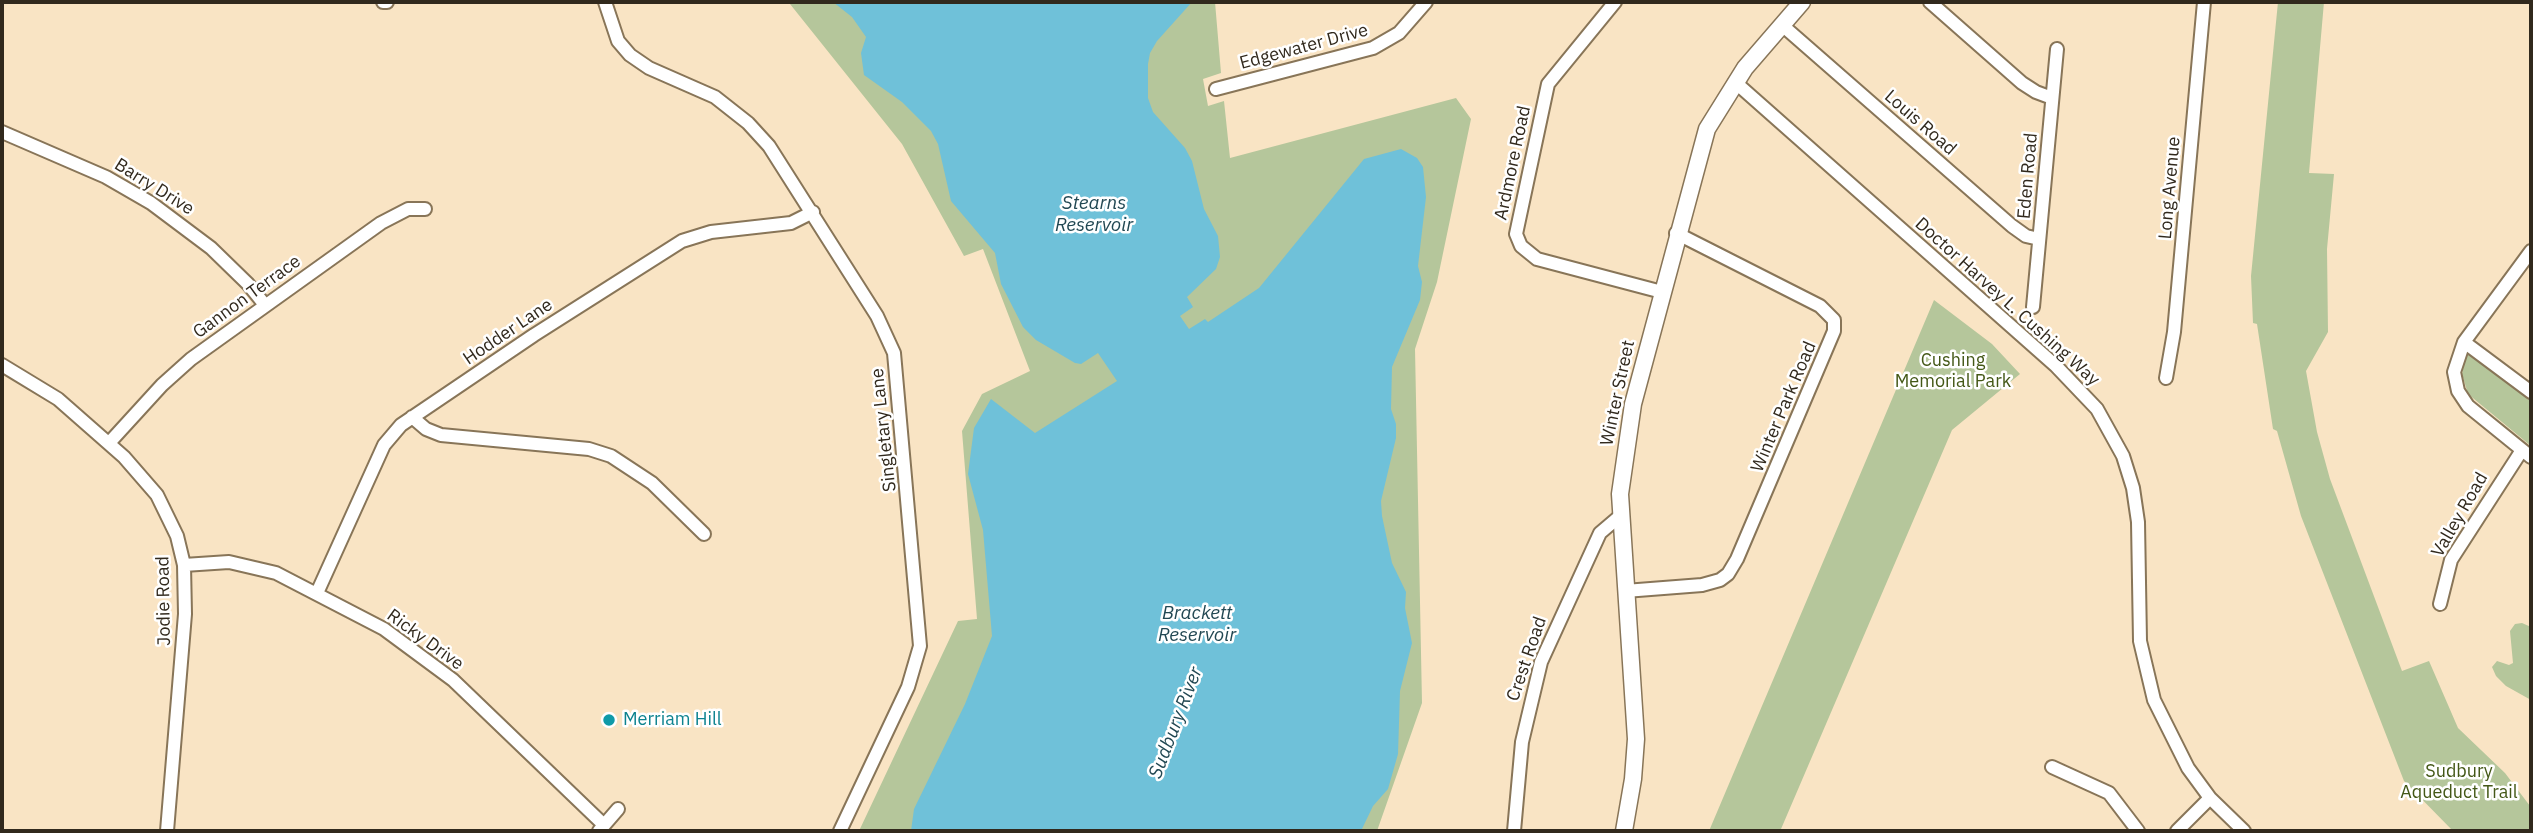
<!DOCTYPE html>
<style>
body{margin:0}
#map{position:relative;width:2533px;height:833px;overflow:hidden;background:#f9e4c4;font-family:"IBM Plex Sans",sans-serif}
canvas{display:block}
.frame{position:absolute;inset:0;border:4px solid #31291d;pointer-events:none}
</style>
<div id="map">
<canvas width="2533" height="833"></canvas>
<div class="frame"></div>
</div>
<script>
const c = document.querySelector('canvas').getContext('2d');
c.lineJoin = 'round';
function fillPath(path, color) { c.fillStyle = color; c.fill(path, 'evenodd'); }
const toPath = rows => new Path2D(rows.map(r => 'M' + r).join(''));
function trace(path, color, width, dash) { c.strokeStyle = color; c.lineWidth = width; c.lineCap = dash ? 'butt' : 'round'; c.setLineDash(dash || []); c.stroke(path); }
function write(font, color, halo, rows, align = 'center') {
  c.font = font + ' "IBM Plex Sans",sans-serif'; c.lineWidth = 5; c.setLineDash([]); c.textBaseline = 'middle'; c.strokeStyle = halo; c.fillStyle = color; for (const [text, x, y, turn = 0] of rows) {
    c.save(); c.translate(x, y); c.rotate((+turn || 0) * Math.PI / 180); c.textAlign = isNaN(turn) ? turn : align; if (halo) c.strokeText(text, 0, 0); c.fillText(text, 0, 0); c.restore();
  }
}
const green = toPath([
 [782,2,1215,2,1221,73,1203,79,1208,106,1224,101,1230,158,1456,98,1471,119,1437,282,1415,349,1422,703,1377,831,859,831,958,621,977,619,962,431,982,394,1030,371,983,249,964,256,902,144,790,4],
 [2278,2,2324,2,2309,173,2334,174,2327,249,2328,332,2306,371,2317,432,2330,479,2402,671,2429,661,2458,728,2505,773,2530,806,2531,831,2453,831,2404,781,2301,516,2277,431,2273,429,2257,324,2253,323,2251,276],
 [1934,300,1992,344,2020,374,1952,430,1781,829,1786,831,1709,831],
 [2469,352,2531,397,2531,446,2468,394,2462,374,2466,354],
 [2522,623,2531,627,2531,700,2506,686,2496,676,2492,667,2497,661,2509,665,2513,663,2510,631,2515,624]
]);
const water = toPath([
 [833,2,1192,2,1157,41,1150,53,1148,64,1148,98,1153,112,1185,148,1192,161,1204,209,1218,236,1220,257,1216,269,1187,297,1193,307,1180,316,1189,329,1205,319,1208,322,1259,288,1364,159,1401,149,1417,158,1423,167,1426,197,1418,266,1422,282,1420,300,1392,367,1391,409,1396,424,1396,438,1381,501,1382,516,1392,563,1406,592,1405,608,1412,643,1400,691,1398,754,1388,789,1373,806,1361,831,911,831,914,809,965,704,992,636,983,530,968,474,974,428,991,399,1035,433,1117,381,1098,353,1081,364,1075,363,1036,340,1023,327,1001,284,995,253,951,201,938,144,931,131,902,102,864,75,861,53,866,37,852,17]
]);
const minor = toPath([
 [383,2,387,2],
 [605,2,618,41,630,55,649,68,715,97,748,123,769,146,877,316,894,353,920,646,908,687,840,831],
 [1615,2,1548,84,1516,234,1521,246,1537,259,1662,292],
 [1930,2,2022,83,2036,92,2052,98],
 [1782,25,2012,226,2026,236,2039,239],
 [1735,82,2056,366,2097,409,2123,456,2133,488,2138,522,2140,641,2154,700,2188,768,2210,798,2244,831],
 [1216,89,1373,48,1399,33,1426,2],
 [2,132,106,177,151,203,211,248,248,284,265,305],
 [2531,251,2464,342,2454,372,2458,391,2468,406,2531,457],
 [2033,307,2057,49],
 [2464,342,2531,392],
 [2,365,58,399,124,457,157,495,177,536,184,565,185,614,167,831],
 [2166,378,2174,332,2204,2],
 [412,417,426,429,441,435,589,449,611,456,652,483,704,534],
 [109,443,162,385,191,359,381,223,408,209,425,209],
 [184,565,229,562,276,573,384,629,453,680,604,825],
 [1625,591,1702,585,1720,580,1728,574,1737,559,1834,331,1834,320,1820,306,1676,233],
 [317,593,384,445,401,425,534,335,682,241,711,232,791,223,813,212],
 [2440,604,2451,560,2522,450],
 [2052,767,2109,793,2138,831],
 [599,831,618,809],
 [1514,831,1522,742,1541,662,1600,533,1620,516],
 [2177,831,2210,798]
]);
const major = toPath([
 [1624,831,1633,779,1636,739,1620,494,1633,404,1707,129,1745,68,1802,2]
]);
const markers = [
 [609,720,7,"#0f9aa8"]
];
const streetNames = [
 ["Edgewater Drive",1304,47,-15],
 ["Louis Road",1920,123,41],
 ["Ardmore Road",1513,163,-78],
 ["Eden Road",2028,176,-85],
 ["Barry Drive",154,187,32],
 ["Long Avenue",2170,188,-85],
 ["Gannon Terrace",247,297,-36],
 ["Doctor Harvey L. Cushing Way",2007,302,42],
 ["Hodder Lane",508,332,-34],
 ["Winter Street",1618,393,-78],
 ["Winter Park Road",1784,407,-67],
 ["Singletary Lane",884,430,-96],
 ["Valley Road",2460,515,-60],
 ["Jodie Road",164,601,-91],
 ["Ricky Drive",425,640,36],
 ["Crest Road",1527,659,-71]
];
const parkNames = [
 ["Cushing",1953,361],
 ["Memorial Park",1953,382],
 ["Sudbury",2459,772],
 ["Aqueduct Trail",2459,793]
];
const cultureNames = [
 ["Merriam Hill",623,720]
];
const waterNames = [
 ["Stearns",1094,204],
 ["Reservoir",1094,226],
 ["Brackett",1197,614],
 ["Reservoir",1197,636],
 ["Sudbury River",1176,723,-69]
];
fillPath(green, '#b5c69b');
fillPath(water, '#6fc1d9');
trace(minor, '#887558', 16);
trace(major, '#887558', 19);
trace(minor, '#fff', 12);
trace(major, '#fff', 16);
for (const [x, y, r, color] of markers) { const dot = new Path2D(); dot.arc(x, y, r, 0, 2 * Math.PI); c.fillStyle = color; c.fill(dot); trace(dot, '#fff', 2.5); }
write('18px', '#31291d', '#fff', streetNames);
write('18px', '#445817', '#fff', parkNames);
write('18px', '#0d838f', '#fff', cultureNames, 'left');
write('italic 19px', '#224853', '#fff', waterNames);
</script>
